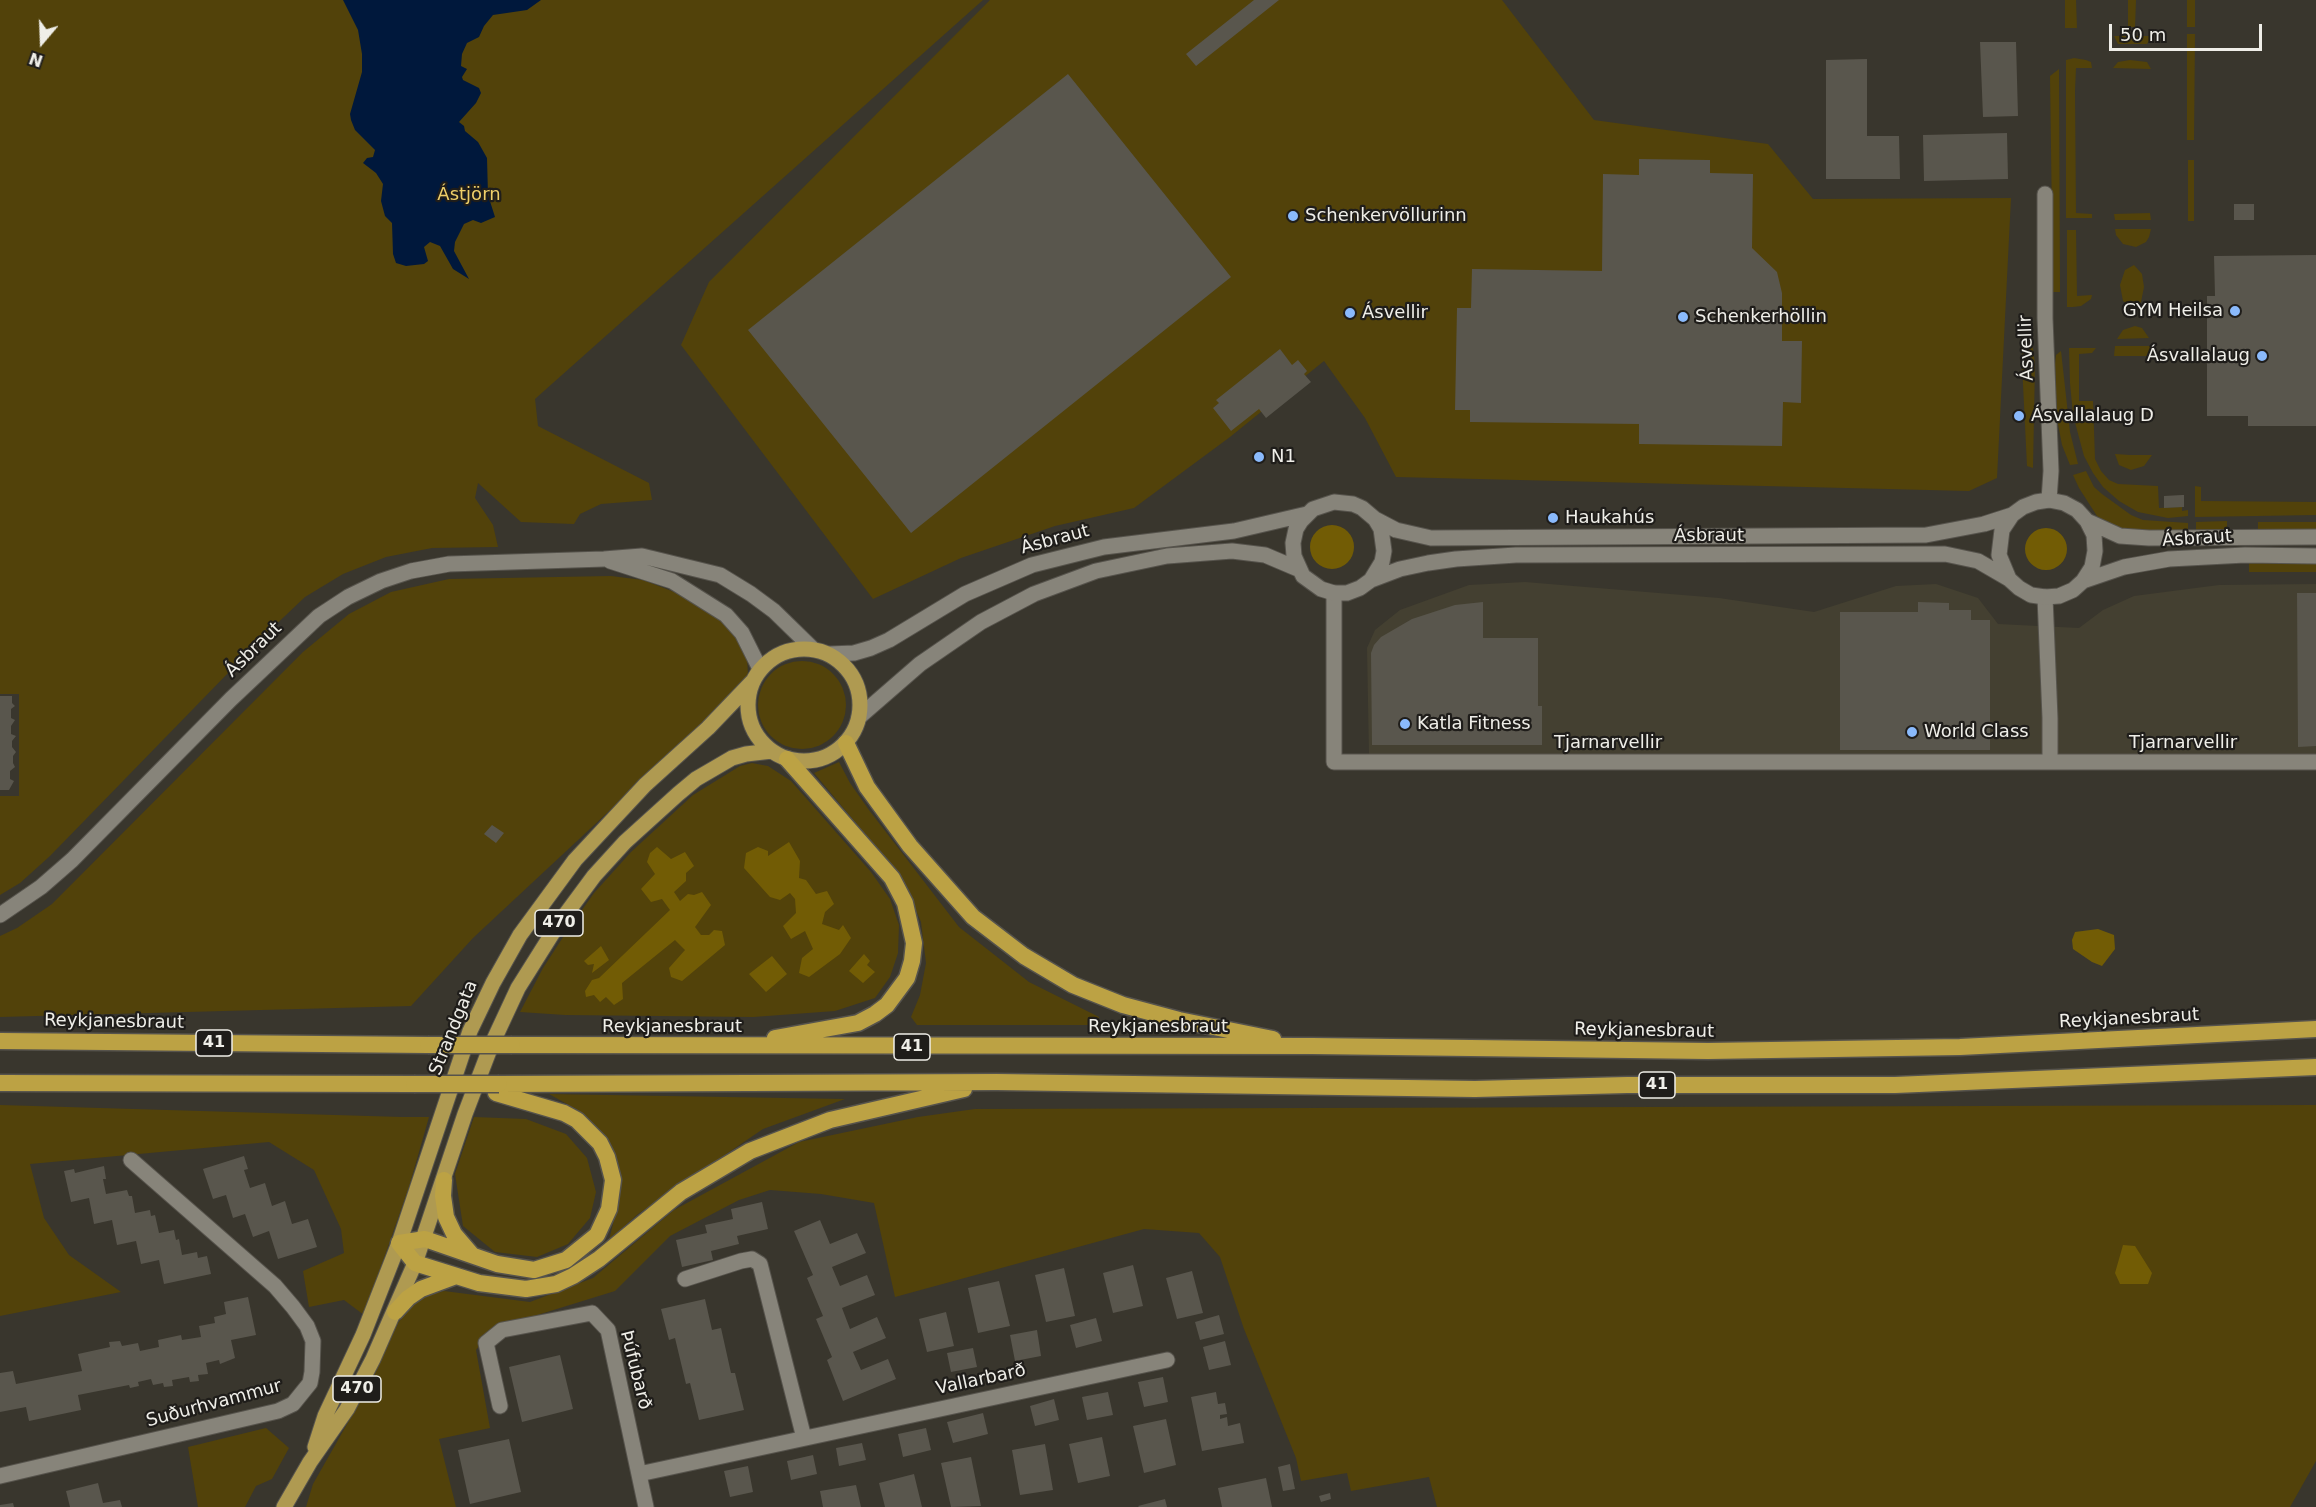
<!DOCTYPE html>
<meta charset="utf-8">
<style>
body{margin:0}
#map{position:relative;width:2316px;height:1507px;overflow:hidden;background:#39362d;font-family:"DejaVu Sans",sans-serif}
canvas{display:block}
.north{position:absolute;left:12px;top:12px;width:60px;height:60px;-webkit-text-stroke:4px #1f1d1a;paint-order:stroke;rotate:199deg;font-size:16px;font-weight:700;line-height:24px;text-align:center;color:#efeee8}
.north::after{content:'';display:block;margin:auto;width:21px;height:27px;background:#efeee8;clip-path:polygon(50% 0,100% 100%,50% 72%,0 100%)}
.scale{position:absolute;left:2109px;top:24px;width:153px;height:27px;box-sizing:border-box;border:3px solid #efeee8;border-top:0;padding-left:8px;font-size:18px;line-height:21px;white-space:nowrap;color:#efeee8;-webkit-text-stroke:4px #1f1d1a;paint-order:stroke}
</style>
<div id="map">
<canvas width="2316" height="1507"></canvas>
<div class="north">N</div>
<div class="scale">50 m</div>
</div>
<script>
const c = document.querySelector('canvas').getContext('2d');
c.lineJoin = 'round';
function fillPath(path, color) { c.fillStyle = color; c.fill(path, 'evenodd'); }
const toPath = rows => new Path2D(rows.map(r => 'M' + r).join(''));
function trace(path, color, width, dash) { c.strokeStyle = color; c.lineWidth = width; c.lineCap = dash ? 'butt' : 'round'; c.setLineDash(dash || []); c.stroke(path); }
function write(font, color, halo, rows, align = 'center') {
  c.font = font + ' "DejaVu Sans",sans-serif'; c.lineWidth = 4.5; c.setLineDash([]); c.textBaseline = 'middle'; c.strokeStyle = halo; c.fillStyle = color; for (const [text, x, y, turn = 0] of rows) {
    c.save(); c.translate(x, y); c.rotate((+turn || 0) * Math.PI / 180); c.textAlign = isNaN(turn) ? turn : align; if (halo) c.strokeText(text, 0, 0); c.fillText(text, 0, 0); c.restore();
  }
}
const built = toPath([
 [1525,582,1719,598,1814,612,1896,586,1936,584,1978,598,1998,624,2079,628,2103,610,2134,596,2219,585,2316,584,2316,755,1369,755,1367,648,1375,630,1400,610,1469,585]
]);
const green = toPath([
 [0,0,983,0,535,399,538,426,649,483,652,500,601,504,580,514,574,524,521,522,478,483,475,498,493,525,498,547,432,548,386,557,343,574,305,597,267,633,50,856,20,883,0,895,0,796,19,796,19,694,0,694],
 [990,0,1502,0,1594,120,1768,144,1813,199,2011,198,1997,478,1969,491,1396,477,1365,418,1324,361,1230,437,1134,508,1055,526,961,558,873,599,681,345,709,282],
 [2065,0,2076,0,2077,28,2065,28],
 [2128,0,2136,0,2135,27,2128,27],
 [2187,0,2195,0,2195,27,2187,27],
 [2187,34,2195,34,2194,140,2187,140],
 [2114,36,2150,36,2150,39,2147,44,2118,44],
 [2074,58,2086,60,2091,62,2092,68,2076,68,2075,91,2076,213,2092,214,2092,218,2066,218,2066,60],
 [2130,60,2147,62,2151,69,2113,68,2118,62],
 [2059,69,2060,292,2053,292,2050,76],
 [2188,160,2194,160,2194,221,2188,221],
 [2150,213,2151,220,2115,220,2114,214],
 [2115,229,2151,229,2149,237,2146,242,2136,247,2123,244,2116,235],
 [2067,230,2076,230,2077,296,2092,295,2091,299,2081,306,2073,307,2067,307],
 [2134,265,2142,274,2144,287,2141,302,2137,306,2132,307,2123,301,2120,285,2125,270],
 [2135,326,2142,328,2149,338,2117,339,2123,330],
 [2023,335,2030,341,2033,349,2035,364,2033,468,2027,466,2022,364],
 [2115,346,2151,346,2153,356,2114,356],
 [2069,348,2096,348,2092,353,2079,354,2079,401,2093,401,2095,459,2101,471,2109,480,2118,484,2158,486,2159,508,2182,507,2182,511,2188,510,2188,516,2168,518,2138,512,2119,501,2103,487,2093,473,2084,456,2073,415,2070,383],
 [2061,351,2070,432,2078,464,2070,465,2062,445,2057,419,2055,364,2056,355],
 [2115,454,2130,455,2152,455,2144,466,2131,470,2119,465],
 [2086,471,2094,487,2102,494,2131,515,2143,520,2188,523,2188,531,2137,532,2118,529,2097,516,2079,488,2073,475],
 [2195,486,2201,487,2201,501,2316,502,2316,515,2195,517],
 [2227,521,2227,530,2196,531,2196,522],
 [2258,522,2316,522,2316,530,2258,530],
 [2249,563,2316,563,2316,572,2249,572],
 [611,576,643,580,695,600,733,631,747,657,748,675,740,689,473,938,411,1006,0,1017,0,936,17,928,52,904,303,652,349,614,391,592,449,579],
 '758 705a44 44 0 1 1 88 0a44 44 0 1 1-88 0Z',
 [839,762,850,783,869,810,959,927,1029,982,1099,1017,1096,1025,917,1025,911,1017,920,995,926,963,921,922,903,879,814,773],
 [752,763,768,766,791,781,871,872,890,899,899,925,898,953,890,977,875,998,835,1011,753,1017,565,1015,520,1012,543,968,567,931,594,893,631,852,693,795,740,766],
 [549,1094,845,1099,763,1129,638,1214,609,1240,620,1196,616,1163,602,1139,576,1109],
 [0,1105,402,1117,429,1117,409,1187,364,1315,344,1300,309,1307,303,1271,344,1253,341,1229,314,1170,269,1142,30,1164,44,1218,69,1255,121,1292,0,1316],
 [2316,1105,2316,1461,2290,1507,1437,1507,1429,1477,1351,1491,1347,1473,1301,1481,1296,1458,1244,1329,1220,1257,1199,1233,1144,1229,895,1297,874,1203,821,1194,770,1190,739,1200,670,1236,615,1291,492,1329,476,1350,490,1428,439,1439,456,1507,306,1507,313,1484,371,1382,398,1323,412,1306,427,1296,444,1291,530,1302,593,1278,674,1210,799,1142,918,1117,975,1109],
 [474,1117,526,1119,566,1134,587,1158,596,1192,590,1218,568,1244,537,1257,495,1252,463,1226,455,1174],
 [266,1428,289,1448,272,1479,256,1486,245,1507,198,1507,188,1447]
]);
const forest = toPath([
 '1310 547a22 22 0 1 1 44 0a22 22 0 1 1-44 0Z',
 '2025 549a21 21 0 1 1 42 0a21 21 0 1 1-42 0Z',
 [789,842,800,861,799,878,806,880,816,894,827,891,834,904,825,912,822,924,839,930,843,925,851,938,840,954,809,977,799,973,802,958,813,949,805,931,791,939,783,926,796,913,795,899,790,893,780,900,770,897,744,868,746,853,758,847,768,851,768,856],
 [657,847,671,859,685,852,694,866,686,873,686,881,674,892,680,901,688,894,694,895,702,892,711,905,695,927,701,935,709,935,714,930,722,931,725,945,682,981,671,977,669,968,685,950,675,940,622,983,623,999,614,1005,606,997,600,1002,594,995,586,997,585,991,592,980,599,978,670,910,662,899,651,902,641,889,655,874,647,862,650,853],
 [2098,929,2114,935,2115,949,2102,966,2092,962,2073,949,2072,940,2075,932],
 [601,946,609,960,592,973,594,964,588,965,584,961],
 [864,954,870,961,867,965,875,972,863,983,849,971],
 [772,956,787,974,766,992,749,974],
 [2123,1245,2135,1246,2152,1273,2148,1284,2120,1284,2115,1273]
]);
const water = toPath([
 [343,0,541,0,527,10,493,15,484,26,479,37,467,43,462,54,461,66,467,69,462,77,463,80,479,88,481,93,476,103,459,122,464,126,465,131,478,142,487,158,488,195,495,217,481,223,473,220,464,224,455,242,454,251,469,279,453,269,440,246,430,242,424,247,428,261,424,264,406,266,396,263,393,254,392,223,385,216,381,201,383,184,376,173,363,163,367,158,373,157,375,150,355,130,351,120,350,114,362,72,362,54,358,30]
]);
const building = toPath([
 [1254,0,1279,0,1196,66,1186,54],
 [1980,42,2016,42,2018,116,1983,117],
 [1867,59,1867,136,1899,136,1900,179,1826,179,1826,60],
 [1068,74,1231,277,911,533,748,330],
 [2007,133,2008,179,1924,181,1923,135],
 [1639,159,1710,160,1710,173,1753,174,1752,248,1777,272,1782,293,1782,341,1802,341,1801,403,1783,402,1782,446,1639,444,1639,424,1470,422,1470,410,1455,410,1457,308,1471,308,1472,269,1602,271,1603,174,1639,175],
 [2234,204,2254,204,2254,220,2234,220],
 [2316,255,2316,426,2248,426,2248,416,2207,416,2207,296,2215,296,2214,256],
 [1280,349,1292,365,1298,360,1307,371,1304,374,1311,382,1266,418,1259,409,1231,431,1213,408,1219,403,1216,400],
 [2182,495,2184,495,2184,507,2164,508,2164,496],
 [2297,593,2316,593,2316,746,2298,747],
 [1483,602,1483,638,1538,638,1538,706,1542,706,1542,745,1372,745,1371,653,1374,645,1381,637,1412,619,1455,605],
 [1918,602,1949,603,1949,610,1971,610,1971,620,1990,620,1990,750,1840,750,1840,612,1918,612],
 [0,696,12,696,12,703,15,706,11,709,11,718,15,720,11,726,11,734,16,736,12,741,12,747,16,752,13,756,13,763,15,767,10,771,10,779,14,781,9,790,0,790],
 [492,825,504,833,496,843,484,834],
 [244,1156,248,1169,244,1170,250,1188,265,1183,272,1206,285,1201,292,1224,308,1219,317,1247,278,1259,269,1231,253,1237,245,1214,233,1218,226,1195,213,1199,203,1169],
 [104,1166,106,1179,103,1179,106,1194,127,1190,129,1196,132,1196,135,1213,150,1210,151,1216,155,1215,159,1233,174,1230,176,1240,179,1239,182,1255,197,1252,198,1258,207,1256,211,1274,164,1284,159,1260,141,1264,136,1241,117,1245,112,1220,94,1224,89,1198,71,1202,64,1171,74,1169,75,1173],
 [762,1202,768,1229,737,1236,739,1244,711,1251,713,1260,682,1267,676,1240,707,1233,705,1225,733,1219,731,1209],
 [820,1220,830,1244,857,1233,866,1253,832,1267,840,1286,867,1275,875,1295,842,1308,850,1329,877,1317,886,1338,853,1352,861,1370,888,1359,896,1379,843,1401,827,1360,832,1357,816,1319,823,1316,807,1278,813,1275,794,1231],
 [1133,1265,1143,1306,1113,1313,1103,1273],
 [1064,1268,1075,1316,1046,1322,1035,1275],
 [1192,1271,1203,1313,1177,1319,1166,1278],
 [999,1281,1010,1326,978,1333,968,1288],
 [248,1297,256,1335,231,1340,235,1358,220,1364,219,1360,206,1363,208,1374,198,1375,199,1381,190,1382,189,1377,172,1380,173,1386,164,1387,163,1383,153,1385,151,1379,138,1382,139,1386,130,1388,129,1385,78,1395,81,1410,29,1421,26,1407,0,1412,0,1373,13,1371,16,1384,82,1371,78,1354,110,1347,109,1342,120,1341,122,1346,138,1343,140,1351,159,1347,158,1340,181,1335,182,1340,201,1337,199,1326,215,1323,214,1317,226,1314,224,1302],
 [705,1299,712,1330,721,1328,731,1373,735,1373,744,1410,699,1420,690,1383,686,1384,675,1338,669,1340,661,1309],
 [946,1312,954,1346,927,1352,919,1319],
 [1219,1315,1224,1334,1200,1340,1195,1322],
 [1096,1318,1102,1341,1076,1348,1070,1325],
 [1037,1330,1041,1356,1015,1361,1010,1335],
 [1225,1341,1231,1365,1209,1370,1203,1347],
 [973,1348,977,1367,951,1372,947,1353],
 [560,1355,573,1409,522,1422,509,1367],
 [1163,1377,1168,1402,1144,1407,1138,1382],
 [1108,1392,1113,1415,1087,1420,1082,1397],
 [1216,1392,1218,1404,1225,1403,1227,1414,1220,1415,1220,1419,1227,1417,1228,1426,1240,1423,1244,1443,1202,1451,1191,1397],
 [1054,1399,1059,1420,1035,1426,1030,1406],
 [983,1413,988,1434,953,1443,947,1422],
 [1166,1419,1176,1465,1144,1473,1133,1426],
 [926,1428,931,1450,903,1457,898,1434],
 [1102,1437,1110,1476,1078,1483,1069,1444],
 [509,1439,521,1492,470,1504,458,1450],
 [862,1443,866,1460,839,1466,836,1448],
 [1045,1444,1053,1490,1020,1495,1012,1450],
 [813,1455,817,1474,791,1480,787,1461],
 [971,1457,981,1506,951,1507,941,1463],
 [1290,1464,1295,1489,1283,1491,1278,1467],
 [748,1466,753,1492,730,1497,724,1471],
 [914,1474,922,1507,885,1507,879,1483],
 [1266,1478,1272,1507,1222,1507,1218,1488],
 [98,1483,103,1503,120,1500,122,1507,70,1507,66,1491],
 [856,1485,861,1507,823,1507,820,1491],
 [1330,1493,1331,1499,1321,1502,1319,1496],
 [1165,1499,1167,1507,1139,1507,1138,1506],
 [13,1503,14,1507,0,1507,0,1505]
]);
const minor = toPath([
 [2045,194,2045,318,2051,471,2049,500],
 [1334,593,1334,762,2316,762],
 [2045,597,2050,718,2050,762],
 [685,1279,741,1261,752,1259,760,1264,804,1438],
 [500,1406,486,1343,502,1330,592,1313,608,1330,646,1507],
 [639,1474,1167,1360],
 [0,1476,278,1411,293,1404,310,1383,312,1372,313,1341,307,1326,293,1307,275,1286,131,1160]
]);
const tertiary = toPath([
 [1375,519,1381,529,1384,551,1382,562,1371,580,1360,588,1347,593,1334,593,1321,589,1303,576,1294,556,1293,543,1296,529,1301,521,1313,509,1334,502,1353,504,1362,508,1375,519,1396,530,1431,538,1926,535,1984,524,2012,515],
 [2087,521,2094,535,2095,551,2092,567,2083,581,2073,590,2059,596,2045,597,2031,595,2019,588,2009,579,1999,555,2002,530,2012,515,2023,507,2036,502,2049,500,2064,503,2077,510,2087,521,2120,536,2149,538,2316,537],
 [610,561,672,581,726,615,742,633,760,669],
 [1371,580,1400,569,1428,563,1456,559,1516,555,1945,554,1978,561,2009,579],
 [2083,581,2124,567,2169,559,2245,555,2316,556],
 [830,654,854,653,871,648,889,640,965,594,1032,565,1104,547,1234,531,1307,514],
 [859,717,920,664,981,622,1034,594,1096,571,1167,556,1232,551,1265,555,1298,569],
 [0,915,41,887,72,860,231,699,319,616,348,597,381,581,411,571,449,564,604,559,642,556,720,575,751,594,774,611,813,649]
]);
const primary = toPath([
 '748 705a56 56 0 1 1 112 0a56 56 0 1 1-112 0Z',
 [315,1447,325,1416,363,1335,399,1243,470,1031,493,983,520,935,575,860,645,785,708,728,752,682],
 [284,1507,310,1462,347,1409,373,1359,415,1263,465,1114,491,1046,518,988,557,926,594,876,625,842,678,794,696,779,732,758,746,754,772,751]
]);
const trunk = toPath([
 [846,743,867,787,910,846,973,917,1024,956,1073,985,1123,1005,1179,1020,1273,1039],
 [775,1038,858,1023,875,1014,887,1005,907,978,912,961,914,943,905,903,892,878,787,759],
 [0,1041,428,1045],
 [512,1045,1312,1046,1708,1051,1960,1047,2316,1029],
 [0,1083,414,1084],
 [499,1084,997,1082,1475,1089,1627,1085,1895,1085,2316,1067],
 [444,1180,443,1196,446,1217,454,1234,472,1255],
 [399,1243,415,1263,479,1283,526,1289,556,1284,573,1276,599,1259,681,1192,750,1151,830,1120,964,1089],
 [399,1243,425,1239,497,1264,534,1270,566,1260,597,1235,609,1209,613,1180,607,1157,600,1143,577,1120,564,1113,496,1093],
 [395,1312,408,1298,421,1289,456,1276]
]);
const trunkBridge = toPath([
 [428,1045,512,1045],
 [414,1084,499,1084]
]);
const markers = [
 [1293,216,6,"#8abafc"],
 [2235,311,6,"#8abafc"],
 [1350,313,6,"#8abafc"],
 [1683,317,6,"#8abafc"],
 [2262,356,6,"#8abafc"],
 [2019,416,6,"#8abafc"],
 [1259,457,6,"#8abafc"],
 [1553,518,6,"#8abafc"],
 [1405,724,6,"#8abafc"],
 [1912,732,6,"#8abafc"]
];
const shields = [
 [559,923,48],
 [214,1043,36],
 [912,1047,36],
 [1657,1085,36],
 [357,1389,48]
];
const shieldNames = [
 ["470",559,923],
 ["41",214,1043],
 ["41",912,1047],
 ["41",1657,1085],
 ["470",357,1389]
];
const parkNames = [
 ["Ástjörn",469,195]
];
const poiNames = [
 ["Schenkervöllurinn",1305,216],
 ["GYM Heilsa",2223,311,"right"],
 ["Ásvellir",1362,313],
 ["Schenkerhöllin",1695,317],
 ["Ásvallalaug",2250,356,"right"],
 ["Ásvallalaug D",2031,416],
 ["N1",1271,457],
 ["Haukahús",1565,518],
 ["Katla Fitness",1417,724],
 ["World Class",1924,732]
];
const streetNames = [
 ["Ásvellir",2027,348,-92],
 ["Ásbraut",1709,536],
 ["Ásbraut",2197,539,-4],
 ["Ásbraut",1055,540,-15],
 ["Ásbraut",254,650,-44],
 ["Tjarnarvellir",1608,743],
 ["Tjarnarvellir",2183,743],
 ["Reykjanesbraut",2129,1019,-3],
 ["Reykjanesbraut",114,1022,1],
 ["Reykjanesbraut",672,1027],
 ["Reykjanesbraut",1158,1027],
 ["Strandgata",454,1028,-68],
 ["Reykjanesbraut",1644,1031,1],
 ["Þúfubarð",635,1370,76],
 ["Vallarbarð",981,1380,-12],
 ["Suðurhvammur",214,1404,-15]
];
fillPath(built, '#444031');
fillPath(green, '#52420a');
fillPath(forest, '#725c05');
fillPath(water, '#00183c');
fillPath(building, '#59564d');
trace(minor, '#56534c', 17);
trace(tertiary, '#56534c', 17);
trace(primary, '#56534c', 17);
trace(trunk, '#56534c', 19);
trace(minor, '#87847a', 15);
trace(tertiary, '#87847a', 15);
trace(primary, '#af9a51', 15);
trace(trunk, '#bca244', 16);
trace(trunkBridge, '#56534c', 19, []);
trace(trunkBridge, '#bca244', 16);
for (const [x, y, r, color] of markers) { const dot = new Path2D(); dot.arc(x, y, r, 0, 2 * Math.PI); c.fillStyle = color; c.fill(dot); trace(dot, '#1f1d1a', 2); }
for (const [x, y, w] of shields) { const box = new Path2D(); box.roundRect(x - w / 2, y - 13, w, 26, 4.5); c.fillStyle = '#1f1d1a'; c.fill(box); trace(box, '#efeee8', 1.5); }
write('bold 16px', '#efeee8', null, shieldNames);
write('18px', '#efcf69', '#1f1d1a', parkNames);
write('18px', '#efeee8', '#1f1d1a', poiNames, 'left');
write('18px', '#efeee8', '#1f1d1a', streetNames);
</script>
